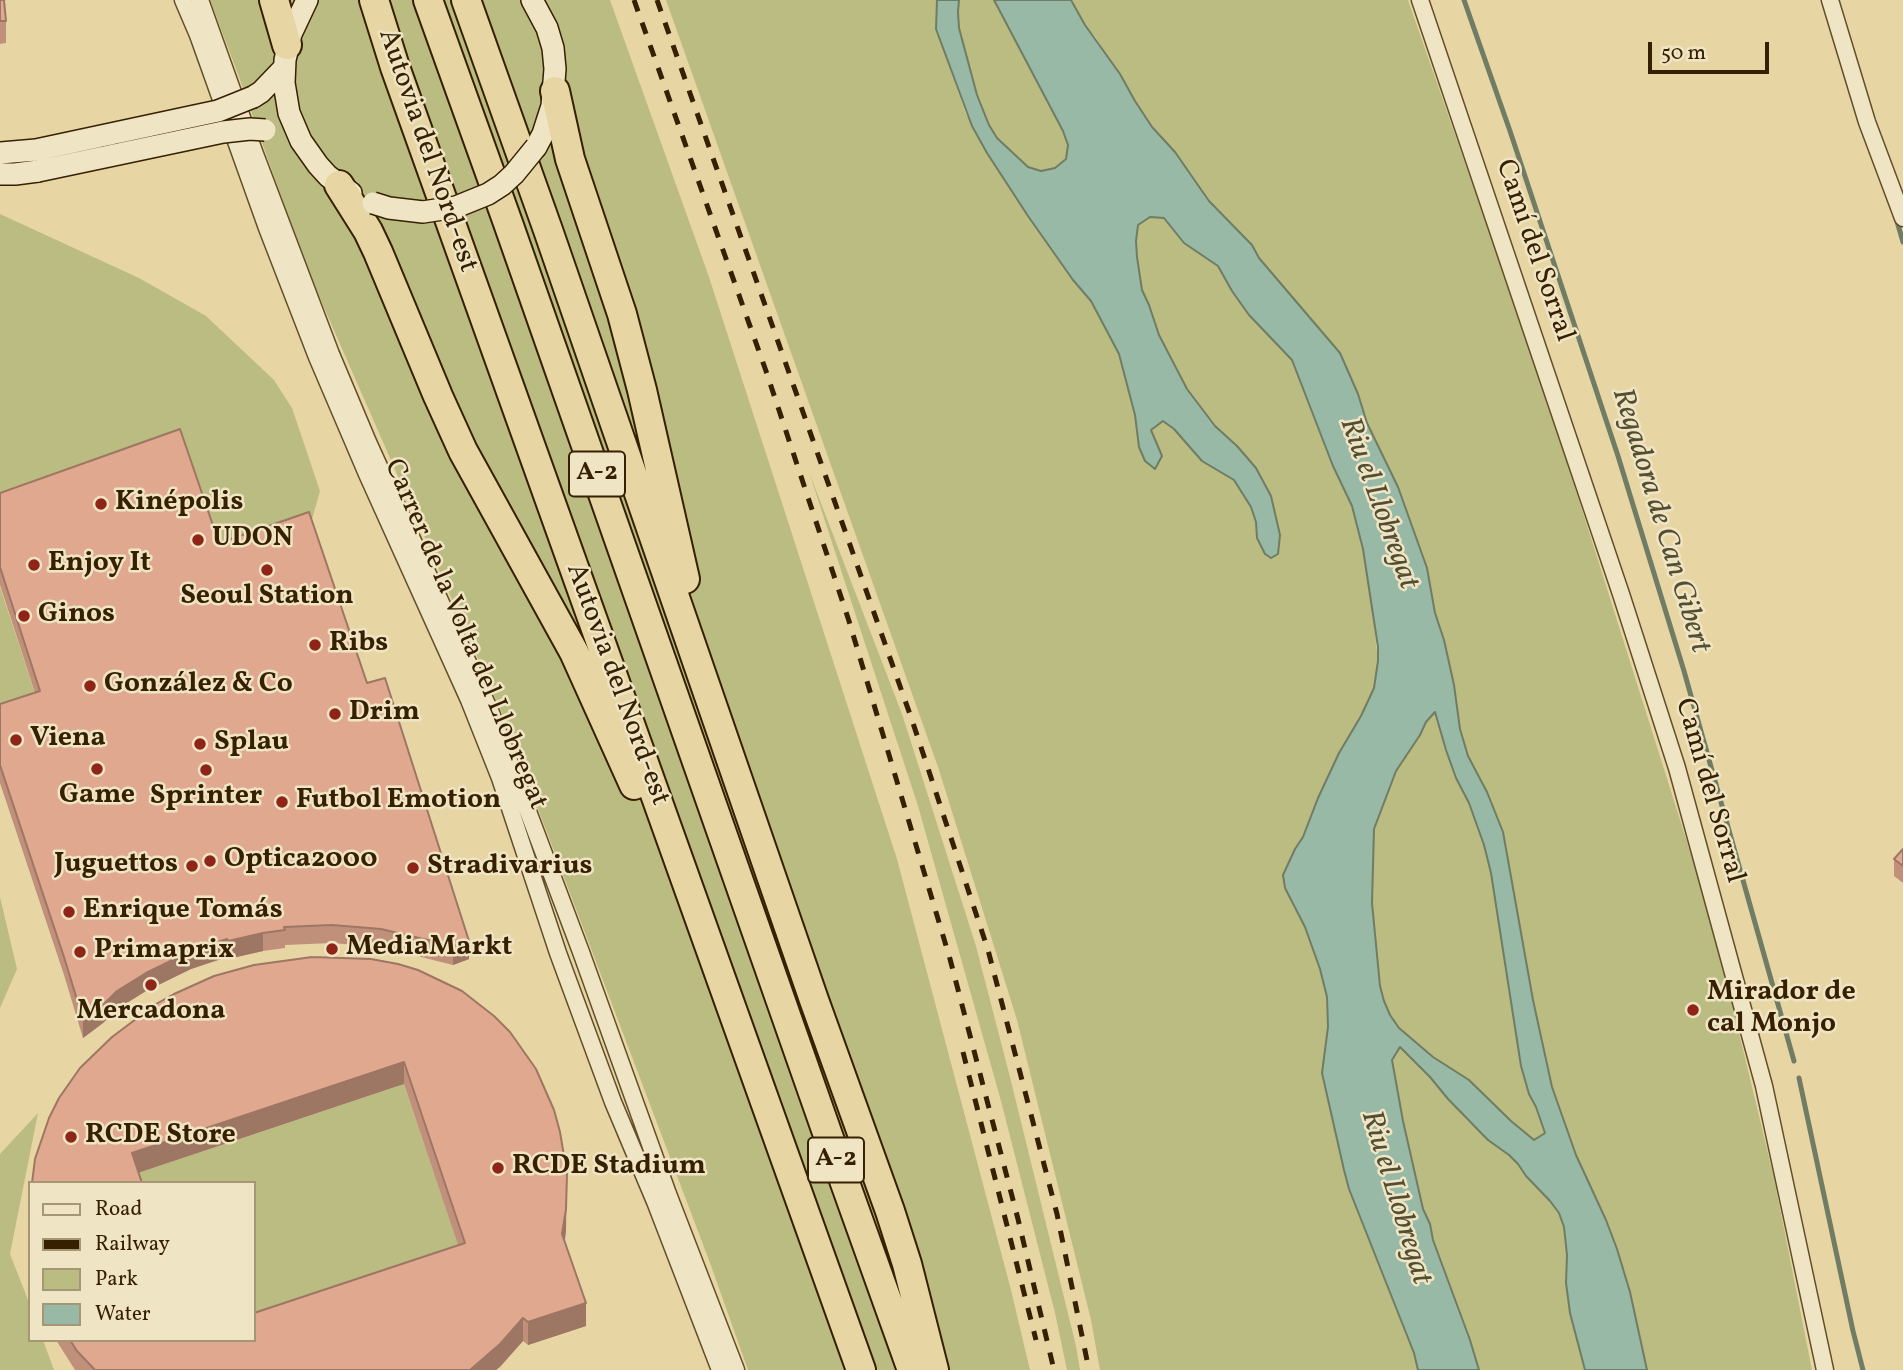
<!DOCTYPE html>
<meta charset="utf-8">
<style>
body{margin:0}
#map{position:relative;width:1903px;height:1370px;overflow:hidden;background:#e7d6a4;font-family:Vollkorn,serif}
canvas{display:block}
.legend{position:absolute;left:28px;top:1181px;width:228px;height:161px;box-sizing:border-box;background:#efe4c4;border:2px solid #a59676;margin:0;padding:9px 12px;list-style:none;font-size:21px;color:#362000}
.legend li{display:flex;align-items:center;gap:14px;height:35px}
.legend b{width:35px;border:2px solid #a59676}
.scale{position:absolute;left:1648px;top:42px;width:121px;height:32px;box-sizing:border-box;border:4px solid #362000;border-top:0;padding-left:9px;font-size:21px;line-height:24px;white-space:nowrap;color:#362000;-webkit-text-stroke:5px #efe4c4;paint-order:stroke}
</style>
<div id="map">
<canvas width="1903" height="1370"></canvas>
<ul class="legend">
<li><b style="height:9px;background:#efe4c4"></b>Road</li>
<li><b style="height:9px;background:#362000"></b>Railway</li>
<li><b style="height:19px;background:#bbbc82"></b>Park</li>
<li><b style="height:19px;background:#97b9a5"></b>Water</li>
</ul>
<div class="scale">50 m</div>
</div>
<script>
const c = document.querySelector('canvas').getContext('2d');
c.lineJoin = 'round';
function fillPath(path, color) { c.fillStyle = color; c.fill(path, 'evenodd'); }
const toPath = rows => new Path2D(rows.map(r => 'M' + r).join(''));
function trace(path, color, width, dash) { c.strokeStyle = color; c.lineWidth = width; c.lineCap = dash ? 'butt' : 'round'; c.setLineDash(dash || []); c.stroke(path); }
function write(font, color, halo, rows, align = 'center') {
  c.font = font + ' Vollkorn,serif'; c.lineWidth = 5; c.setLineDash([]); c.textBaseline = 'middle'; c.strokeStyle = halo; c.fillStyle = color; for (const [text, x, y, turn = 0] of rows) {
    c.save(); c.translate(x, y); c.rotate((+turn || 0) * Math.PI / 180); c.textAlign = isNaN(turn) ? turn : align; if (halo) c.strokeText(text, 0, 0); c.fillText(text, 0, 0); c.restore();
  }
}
const green = toPath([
 [210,0,610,0,709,277,897,859,1011,1290,1030,1370,748,1370,710,1263,501,711,304,262,238,74],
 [666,0,937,0,936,29,966,114,996,165,1028,216,1073,280,1091,301,1119,354,1135,415,1139,447,1162,456,1151,430,1163,420,1174,429,1202,461,1234,480,1251,507,1256,522,1257,538,1278,553,1280,535,1271,496,1256,468,1237,446,1215,426,1187,389,1159,335,1149,305,1142,290,1137,257,1136,241,1138,225,1150,217,1165,218,1184,243,1218,265,1249,315,1292,360,1356,518,1370,589,1378,661,1374,688,1361,716,1339,753,1303,837,1295,849,1283,875,1285,888,1305,927,1320,969,1327,997,1328,1027,1322,1073,1344,1170,1349,1189,1414,1353,1418,1370,1100,1370,1091,1320,1017,1020,938,767],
 [959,0,994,0,1063,131,1068,145,1066,159,1055,168,1041,171,1028,168,997,138,989,125,977,95,959,28,958,12],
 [1071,0,1408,0,1542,383,1712,921,1774,1178,1812,1370,1647,1370,1630,1292,1617,1250,1606,1220,1576,1155,1552,1087,1533,1000,1503,832,1487,793,1468,756,1460,729,1454,685,1435,613,1427,568,1403,500,1367,423,1352,379,1340,353,1259,258,1252,245,1209,201,1175,152,1152,127,1096,38,1085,25],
 [0,214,139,278,206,316,274,380,292,408,320,491,309,530,219,561,0,511],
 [809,472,902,714,976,946,1011,1081,1076,1346,1080,1370,1067,1370,1055,1313,1001,1101,918,806],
 [0,587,40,709,0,722],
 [1435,711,1446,750,1456,778,1469,803,1484,845,1491,873,1509,989,1529,1094,1536,1107,1545,1134,1533,1140,1511,1121,1469,1080,1433,1057,1399,1028,1390,1015,1384,1001,1380,986,1372,903,1374,829,1396,771,1420,735,1426,722],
 [0,897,17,969,0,1008],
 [1400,1046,1430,1077,1467,1120,1519,1164,1526,1176,1550,1201,1559,1213,1564,1226,1567,1255,1566,1283,1570,1313,1585,1370,1479,1370,1470,1340,1433,1240,1430,1224,1423,1209,1403,1121,1392,1060],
 [404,1084,465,1265,254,1336,254,1183,135,1183,132,1175],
 [38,1113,10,1254,30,1305,30,1340,43,1340,54,1370,0,1370,0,1154]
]);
const water = toPath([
 [937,0,959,0,958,12,959,28,977,95,989,125,997,138,1028,167,1041,171,1055,168,1066,159,1068,145,1063,131,994,0,1071,0,1085,25,1120,74,1135,101,1152,127,1175,152,1209,201,1252,245,1259,258,1340,353,1358,394,1367,423,1398,487,1427,568,1435,613,1444,640,1454,685,1460,729,1468,756,1487,792,1503,832,1533,1000,1552,1087,1576,1155,1606,1220,1617,1249,1630,1292,1647,1370,1585,1370,1570,1313,1566,1283,1567,1255,1564,1227,1559,1213,1550,1201,1526,1176,1518,1164,1509,1155,1488,1140,1448,1099,1430,1077,1400,1047,1392,1060,1403,1121,1423,1209,1430,1224,1433,1240,1470,1340,1479,1370,1418,1370,1414,1353,1349,1189,1344,1170,1322,1073,1328,1027,1327,997,1320,969,1305,927,1285,888,1283,875,1295,849,1303,837,1318,798,1339,753,1361,716,1374,688,1378,661,1378,647,1363,549,1352,506,1333,466,1292,360,1249,315,1232,291,1218,266,1184,243,1164,218,1150,217,1138,225,1136,241,1137,257,1142,290,1149,305,1159,335,1187,389,1215,426,1237,446,1256,468,1271,496,1280,535,1278,554,1271,558,1265,554,1257,538,1256,522,1251,507,1234,480,1202,461,1174,429,1163,421,1151,430,1162,456,1155,469,1145,461,1139,447,1135,415,1119,354,1091,301,1073,280,1028,216,987,153,972,126,936,29,937,0],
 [1435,712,1446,750,1456,778,1469,803,1484,845,1491,873,1521,1066,1529,1094,1536,1107,1545,1133,1534,1140,1511,1121,1469,1080,1433,1057,1399,1028,1390,1015,1384,1001,1380,986,1372,903,1374,829,1396,771,1420,735,1426,722,1435,712]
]);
const stream = toPath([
 [1464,0,1510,131,1618,456,1684,671,1794,1061],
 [1896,218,1903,242],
 [1799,1078,1853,1331,1863,1370]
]);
const street = toPath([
 [183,0,198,35,267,228,317,357,367,474,469,700,500,778,558,953,613,1102,656,1204,720,1370],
 [200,0,255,154,331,354,368,442,491,713,581,952,668,1194,736,1370],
 [1420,0,1621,594,1677,768,1764,1086,1825,1370],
 [1830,0,1867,122,1903,218]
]);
const secondary = toPath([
 [307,0,291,34,285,60,284,83,289,113,301,141,318,165,328,176,351,193],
 [532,0,547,28,553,48,555,69,552,106,543,134,536,147],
 [253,97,261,92,284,68],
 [0,153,36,150],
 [0,174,15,174,38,171]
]);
const highway = toPath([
 [274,0,287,45],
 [374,0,395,67,861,1370],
 [428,0,508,223,830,1141,912,1370],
 [466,0,548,230,814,1000,890,1211,907,1264,934,1370],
 [555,91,570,159,622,314,642,390,685,579],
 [339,185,368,231,378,252,438,396,463,451,574,652,634,785]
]);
const rail = toPath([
 [634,0,766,371,849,621,950,959,1018,1219,1054,1370],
 [657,0,912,720,988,950,1057,1214,1089,1370],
 [963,1052,1036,1340]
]);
const secondaryBridge = toPath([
 [36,150,218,111,253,97],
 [38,171,223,132,250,129,265,130],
 [373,203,389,208,423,212,456,207,488,194,502,185,514,174,536,147]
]);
const wall = toPath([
 [0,0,6,21,6,43,0,44],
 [0,493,219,543,367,683,469,959,453,965,381,947,332,943,285,945,285,948,263,951,228,959,227,957,191,969,146,991,117,1009,103,1023,83,1038,64,975,0,783,0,704,35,693,0,585],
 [1903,849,1903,883,1894,876,1894,859],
 [312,957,566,1231,565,1241,586,1326,528,1345,523,1341,496,1370,75,1370,56,1340,254,1340,458,1245,404,1084,32,1183]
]);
const shadedWall = toPath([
 [263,933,263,951,228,959,228,941],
 [227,939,227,957,191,969,146,991,117,1009,103,1023,83,1038,83,1019,117,991,146,973,191,951],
 [469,941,469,959,453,965,453,946],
 [404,1062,404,1084,132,1175,132,1153],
 [567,1174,566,1231,562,1256,562,1234],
 [586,1303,586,1326,528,1345,528,1322],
 [523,1318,523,1341,500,1367,496,1370,470,1370]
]);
const building = toPath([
 [0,0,4,0,6,21,0,21,0,0],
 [180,429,219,543,309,512,367,683,385,678,469,941,453,946,381,929,332,925,284,927,285,930,263,933,228,941,227,939,191,951,146,973,117,991,103,1005,83,1019,64,957,0,765,0,704,40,691,0,567,0,493,180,429],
 [1903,849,1903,866,1894,859,1903,849],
 [312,957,371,959,398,964,418,970,462,991,494,1016,510,1032,536,1069,554,1110,560,1132,567,1174,566,1209,562,1234,586,1303,528,1322,523,1318,500,1344,470,1370,95,1370,77,1351,70,1340,254,1340,254,1313,465,1243,404,1062,132,1153,142,1183,32,1183,35,1159,49,1118,59,1098,80,1068,112,1037,156,1004,174,994,214,976,254,965,312,957]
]);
const markers = [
 [101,504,7,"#8f2418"],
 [198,540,7,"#8f2418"],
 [34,565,7,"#8f2418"],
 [267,570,7,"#8f2418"],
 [24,616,7,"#8f2418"],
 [315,645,7,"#8f2418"],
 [90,686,7,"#8f2418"],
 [335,714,7,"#8f2418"],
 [16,740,7,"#8f2418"],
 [200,744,7,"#8f2418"],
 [97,769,7,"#8f2418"],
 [206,770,7,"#8f2418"],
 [282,802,7,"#8f2418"],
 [210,861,7,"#8f2418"],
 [192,866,7,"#8f2418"],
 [413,868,7,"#8f2418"],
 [69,912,7,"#8f2418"],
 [332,949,7,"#8f2418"],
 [80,952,7,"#8f2418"],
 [151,985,7,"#8f2418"],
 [1693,1010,7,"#8f2418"],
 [71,1137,7,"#8f2418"],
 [498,1168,7,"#8f2418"]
];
const shields = [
 [597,474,56],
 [836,1160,56]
];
const shieldNames = [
 ["A-2",597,474],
 ["A-2",836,1160]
];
const streetNames = [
 ["Autovia del Nord-est",426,151,71],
 ["Camí del Sorral",1533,251,71],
 ["Carrer de la Volta del Llobregat",464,635,67],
 ["Autovia del Nord-est",616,685,70],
 ["Camí del Sorral",1708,791,74]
];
const poiNames = [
 ["Kinépolis",115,504],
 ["UDON",212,540],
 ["Enjoy It",48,565],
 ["Seoul Station",267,598,"center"],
 ["Ginos",38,616],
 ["Ribs",329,645],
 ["González & Co",104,686],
 ["Drim",349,714],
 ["Viena",30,740],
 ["Splau",214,744],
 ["Game",97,797,"center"],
 ["Sprinter",206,798,"center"],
 ["Futbol Emotion",296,802],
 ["Optica2000",224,861],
 ["Juguettos",178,866,"right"],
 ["Stradivarius",427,868],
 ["Enrique Tomás",83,912],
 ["MediaMarkt",346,949],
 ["Primaprix",94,952],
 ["Mirador de",1707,994],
 ["cal Monjo",1707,1026],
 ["Mercadona",151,1013,"center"],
 ["RCDE Store",85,1137],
 ["RCDE Stadium",512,1168]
];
const waterNames = [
 ["Riu el Llobregat",1377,504,70],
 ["Regadora de Can Gibert",1659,521,73],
 ["Riu el Llobregat",1394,1198,73]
];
fillPath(green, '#bbbc82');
fillPath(water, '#97b9a5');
trace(water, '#707c63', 2);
trace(stream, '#707c63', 5);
trace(street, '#624e29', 19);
trace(secondary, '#362000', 24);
trace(highway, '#362000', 32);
trace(street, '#efe4c4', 16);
trace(secondary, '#efe4c4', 21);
trace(highway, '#e7d6a4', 28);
trace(rail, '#362000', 5, [12, 12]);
trace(secondaryBridge, '#362000', 24, []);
trace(secondaryBridge, '#efe4c4', 21);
fillPath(wall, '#c1907b');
fillPath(shadedWall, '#9d7664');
fillPath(building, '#e0a88f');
trace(building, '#9d7664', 2);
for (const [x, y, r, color] of markers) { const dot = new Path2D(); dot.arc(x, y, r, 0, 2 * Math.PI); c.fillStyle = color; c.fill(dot); trace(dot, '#efe4c4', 2.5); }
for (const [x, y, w] of shields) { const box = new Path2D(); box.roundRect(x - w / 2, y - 22.5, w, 45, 5); c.fillStyle = '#efe4c4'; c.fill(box); trace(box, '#362000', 2); }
write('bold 26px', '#362000', null, shieldNames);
write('28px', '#362000', '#efe4c4', streetNames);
write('bold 28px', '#362000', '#efe4c4', poiNames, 'left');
write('italic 30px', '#534e32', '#efe4c4', waterNames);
</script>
